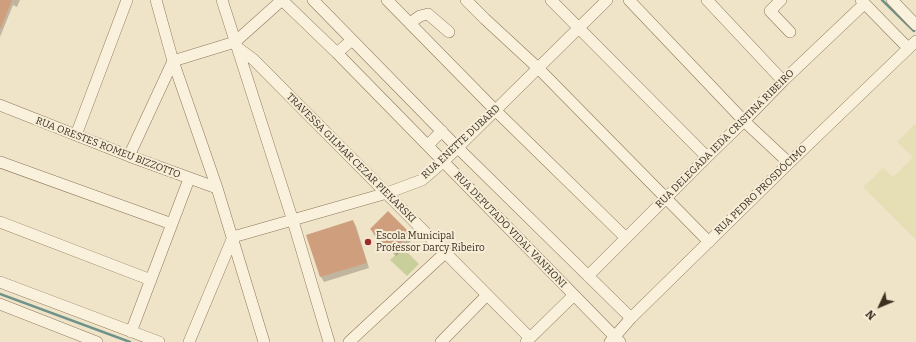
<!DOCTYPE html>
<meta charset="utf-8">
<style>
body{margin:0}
#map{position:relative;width:916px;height:342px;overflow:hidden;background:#f0e4c8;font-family:Bitter,serif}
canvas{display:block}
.north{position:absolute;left:860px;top:286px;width:40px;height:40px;-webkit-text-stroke:3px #f7eed8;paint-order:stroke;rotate:226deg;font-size:11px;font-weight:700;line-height:16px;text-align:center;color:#3d2e20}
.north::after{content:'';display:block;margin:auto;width:14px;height:18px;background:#3d2e20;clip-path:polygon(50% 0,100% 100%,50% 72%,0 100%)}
</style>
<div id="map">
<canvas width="916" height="342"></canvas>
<div class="north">N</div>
</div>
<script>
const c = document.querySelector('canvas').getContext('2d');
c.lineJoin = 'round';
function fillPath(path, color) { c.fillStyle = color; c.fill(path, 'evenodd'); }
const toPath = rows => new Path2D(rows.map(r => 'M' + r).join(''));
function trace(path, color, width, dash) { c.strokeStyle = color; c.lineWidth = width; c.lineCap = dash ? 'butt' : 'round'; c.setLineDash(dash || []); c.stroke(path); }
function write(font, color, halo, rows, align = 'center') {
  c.font = font + ' Bitter,serif'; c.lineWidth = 4; c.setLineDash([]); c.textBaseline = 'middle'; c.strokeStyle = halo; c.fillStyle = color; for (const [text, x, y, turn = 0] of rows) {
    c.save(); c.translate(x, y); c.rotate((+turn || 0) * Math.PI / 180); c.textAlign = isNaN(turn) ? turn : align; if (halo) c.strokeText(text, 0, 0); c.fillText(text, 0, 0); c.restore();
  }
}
const farmland = toPath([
 [916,123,916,240,863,187,883,168,893,177,913,157,897,142]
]);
const green = toPath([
 [403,248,419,264,407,276,390,260]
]);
const shadow = toPath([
 [0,0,20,0,17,7,13,5,0,37],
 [388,213,410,234,413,239,396,256,374,235,371,229],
 [353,221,356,226,369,268,324,282,321,277,307,235]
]);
const stream = toPath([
 [882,0,914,31],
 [0,294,130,342]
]);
const building = toPath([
 [0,0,12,0,1,28,0,28],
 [388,211,410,233,392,252,370,229],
 [353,220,367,263,320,277,306,235]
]);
const minor = toPath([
 [156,0,173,61,217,188,264,342],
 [222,0,293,221,329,342],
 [313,0,457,147,631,318],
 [387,0,495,110,626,238],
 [466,0,485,19,538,68,709,242],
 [551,0,707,157],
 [629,0,744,121,789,163],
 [707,0,783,81],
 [781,0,770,11,790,32],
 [861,0,908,48],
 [892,0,916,25],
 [410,23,420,16,428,14,449,32],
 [238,48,253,59,530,338],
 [337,53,352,40],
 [0,105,129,156,217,188],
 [76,135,127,0],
 [428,145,442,131],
 [129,156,173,61,235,42,282,0,337,53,620,342],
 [0,162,172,224],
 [0,222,151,280],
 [233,237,387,193,422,180,444,161,607,0],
 [588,276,707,157,744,121,783,81,864,4],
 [0,282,159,342],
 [0,304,97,342],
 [131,332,189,179],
 [189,342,233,237],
 [349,342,446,252],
 [441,342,487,295],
 [526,342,574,295],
 [610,342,631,318,789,163,916,41]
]);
const markers = [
 [368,242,4,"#9e2a2b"]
];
const streetNames = [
 ["RUA DELEGADA IEDA CRISTINA RIBEIRO",725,139,-45],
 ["RUA ENETTE DUBARD",461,142,-43],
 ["RUA ORESTES ROMEU BIZZOTTO",108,148,21],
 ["TRAVESSA GILMAR CEZAR PIEKARSKI",351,158,45],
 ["RUA PEDRO PROSDÓCIMO",761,190,-44],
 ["RUA DEPUTADO VIDAL VANHONI",510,230,46]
];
const poiNames = [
 ["Escola Municipal",376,236],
 ["Professor Darcy Ribeiro",376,248]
];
fillPath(farmland, '#e6deb5');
fillPath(green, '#c9cf9b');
fillPath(shadow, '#0003');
trace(stream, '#6f938a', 2.5);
fillPath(building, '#cf9f7d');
trace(minor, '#8d765c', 12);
trace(minor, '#faf1dc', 11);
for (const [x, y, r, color] of markers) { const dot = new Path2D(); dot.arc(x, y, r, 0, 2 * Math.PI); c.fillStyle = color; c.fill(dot); trace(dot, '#f7eed8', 1.5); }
write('10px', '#3d2e20', '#f7eed8', streetNames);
write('10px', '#3d2e20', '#f7eed8', poiNames, 'left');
</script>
